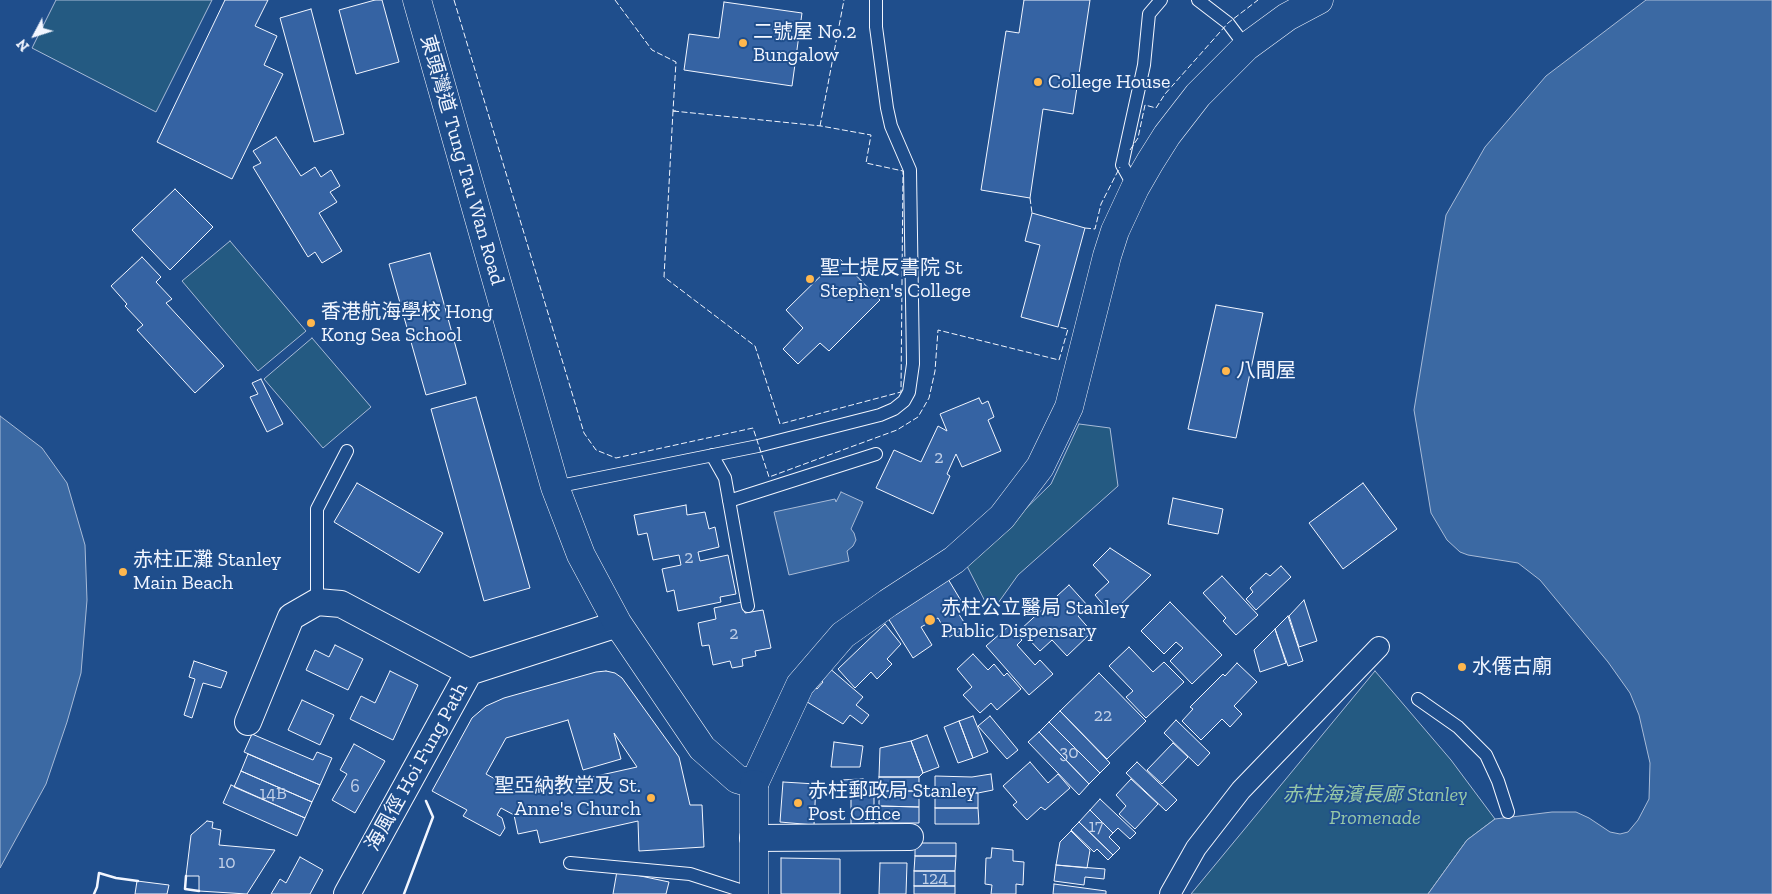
<!DOCTYPE html>
<meta charset="utf-8">
<style>
body{margin:0}
#map{position:relative;width:1772px;height:894px;overflow:hidden;background:#1f4e8c;font-family:"Zilla Slab",serif}
canvas{display:block}
.north{position:absolute;left:10px;top:10px;width:50px;height:50px;-webkit-text-stroke:4px #1f4e8c;paint-order:stroke;rotate:230deg;font-size:14px;font-weight:700;line-height:20px;text-align:center;color:#f2f6ff}
.north::after{content:'';display:block;margin:auto;width:18px;height:22px;background:#f2f6ff;clip-path:polygon(50% 0,100% 100%,50% 72%,0 100%)}
</style>
<div id="map">
<canvas width="1772" height="894"></canvas>
<div class="north">N</div>
</div>
<script>
const c = document.querySelector('canvas').getContext('2d');
c.lineJoin = 'round';
function fillPath(path, color) { c.fillStyle = color; c.fill(path, 'evenodd'); }
const toPath = rows => new Path2D(rows.map(r => 'M' + r).join(''));
function trace(path, color, width, dash) { c.strokeStyle = color; c.lineWidth = width; c.lineCap = dash ? 'butt' : 'round'; c.setLineDash(dash || []); c.stroke(path); }
function write(font, color, halo, rows, align = 'center') {
  c.font = font + ' "Zilla Slab","Noto Sans TC",serif'; c.lineWidth = 4; c.setLineDash([]); c.textBaseline = 'middle'; c.strokeStyle = halo; c.fillStyle = color; for (const [text, x, y, turn = 0] of rows) {
    c.save(); c.translate(x, y); c.rotate((+turn || 0) * Math.PI / 180); c.textAlign = isNaN(turn) ? turn : align; if (halo) c.strokeText(text, 0, 0); c.fillText(text, 0, 0); c.restore();
  }
}
const green = toPath([
 [56,0,212,0,156,112,32,48,56,0],
 [230,241,306,331,258,371,182,281,230,241],
 [312,338,371,407,323,448,264,379,312,338],
 [1079,424,1110,428,1118,486,1018,575,991,613,967,566,1051,484,1079,424],
 [1375,671,1451,760,1495,819,1467,840,1428,894,1191,894,1375,671]
]);
const water = toPath([
 [1646,0,1772,0,1772,894,1428,894,1467,840,1495,819,1552,812,1576,812,1589,818,1610,832,1620,834,1628,832,1638,820,1649,799,1650,763,1639,715,1630,693,1608,662,1540,580,1518,563,1468,555,1460,552,1447,540,1431,513,1414,410,1446,215,1485,147,1546,76,1646,0],
 [0,416,42,448,67,483,85,545,87,600,81,673,67,722,46,784,0,868,0,416],
 [841,492,863,502,851,529,854,533,856,540,853,546,847,551,849,561,789,575,774,512,835,499,836,502,841,492]
]);
const building = toPath([
 [225,0,268,0,255,26,277,36,264,65,283,74,232,179,157,142,225,0],
 [375,0,382,0,399,62,356,74,339,10,375,0],
 [1024,0,1090,0,1073,114,1043,109,1030,198,981,190,1006,31,1019,33,1024,0],
 [724,2,802,13,792,86,684,70,689,34,719,38,724,2],
 [311,9,344,134,314,142,280,18,311,9],
 [276,137,301,176,315,167,321,177,331,170,340,186,330,192,337,202,319,213,342,251,322,263,315,252,308,257,253,167,261,163,253,151,276,137],
 [175,189,213,227,170,270,132,230,175,189],
 [1032,213,1085,228,1058,327,1021,317,1040,245,1025,241,1032,213],
 [430,253,466,384,426,395,389,264,430,253],
 [142,257,161,277,156,282,172,299,166,303,224,366,195,393,137,330,143,325,125,306,127,304,111,286,142,257],
 [839,258,880,300,829,351,820,343,798,364,783,349,803,328,786,310,839,258],
 [1216,305,1263,313,1236,438,1188,429,1216,305],
 [261,379,283,424,267,432,250,397,258,394,252,383,261,379],
 [476,397,530,588,484,601,431,409,476,397],
 [979,398,982,404,988,401,994,417,988,420,1001,451,962,467,956,454,947,474,950,476,933,514,876,488,894,450,921,462,938,426,947,431,940,414,979,398],
 [357,483,443,533,419,573,334,522,357,483],
 [1363,483,1397,529,1343,569,1309,523,1363,483],
 [1173,498,1223,509,1218,534,1168,524,1173,498],
 [686,505,687,515,705,512,709,529,715,527,719,547,698,552,700,561,728,555,736,594,720,597,721,602,678,611,674,590,667,592,662,569,681,565,679,555,653,560,647,533,638,535,634,515,686,505],
 [1110,548,1151,575,1111,614,1095,595,1109,582,1093,565,1110,548],
 [1281,566,1291,577,1256,610,1246,599,1253,592,1250,588,1266,573,1270,576,1281,566],
 [1222,576,1258,615,1236,635,1223,621,1226,618,1203,593,1222,576],
 [948,579,963,604,955,608,967,627,949,637,938,618,921,627,932,645,913,658,886,615,948,579],
 [1069,585,1088,606,1078,616,1092,632,1067,656,1052,640,1040,651,1020,630,1069,585],
 [1304,600,1317,641,1299,647,1289,616,1304,600],
 [742,602,745,613,763,610,771,648,755,651,756,656,742,659,743,666,732,668,730,661,713,665,709,645,702,646,698,623,716,619,714,608,742,602],
 [1170,602,1222,655,1192,684,1170,661,1183,648,1176,642,1164,654,1141,631,1170,602],
 [1288,616,1303,661,1288,666,1275,629,1288,616],
 [885,624,901,644,887,659,892,664,877,679,871,672,855,688,838,669,885,624],
 [1009,626,1022,640,1017,645,1035,665,1040,660,1053,674,1029,695,986,646,1009,626],
 [1275,629,1286,663,1260,672,1254,650,1275,629],
 [335,645,363,659,348,690,306,670,315,650,329,657,335,645],
 [1129,647,1153,672,1164,662,1184,682,1146,718,1126,697,1133,691,1109,666,1129,647],
 [973,654,988,670,994,664,1004,676,1007,673,1021,689,997,710,991,703,980,713,963,695,972,687,957,669,973,654],
 [194,661,227,672,221,688,203,683,192,718,184,715,195,679,189,677,194,661],
 [1237,663,1257,682,1234,706,1242,714,1230,727,1222,719,1201,740,1182,721,1193,709,1190,707,1223,674,1225,676,1237,663],
 [828,667,863,697,856,705,869,715,862,724,850,715,843,724,804,700,813,686,817,689,823,682,818,678,828,667],
 [390,671,418,685,393,740,350,719,361,696,375,703,390,671],
 [606,671,615,673,622,678,679,757,690,805,702,805,704,847,639,851,638,821,540,843,537,830,518,834,514,815,501,808,497,815,502,818,505,828,500,836,463,816,467,810,432,791,472,718,486,706,504,698,596,672,606,671],
 [568,720,583,770,621,759,614,733,637,767,520,793,486,774,506,738,568,720],
 [1099,673,1146,721,1107,759,1060,711,1099,673],
 [302,700,334,715,320,745,288,730,302,700],
 [1060,711,1110,763,1100,773,1049,722,1060,711],
 [973,716,988,752,973,758,959,721,973,716],
 [990,716,1018,750,1007,759,978,726,990,716],
 [1176,720,1210,753,1198,766,1164,733,1176,720],
 [959,721,973,758,958,763,944,727,959,721],
 [1049,722,1100,773,1089,784,1039,732,1049,722],
 [1039,732,1089,784,1079,795,1028,742,1039,732],
 [252,734,313,760,317,752,332,758,320,785,244,752,252,734],
 [927,735,939,767,923,773,911,741,927,735],
 [911,741,923,773,919,777,879,777,880,748,911,741],
 [834,742,863,746,860,767,831,767,834,742],
 [1173,743,1188,757,1162,784,1147,770,1173,743],
 [354,744,385,761,355,813,332,800,347,774,340,770,354,744],
 [248,754,320,785,312,802,241,771,248,754],
 [1030,762,1048,783,1058,774,1070,788,1045,810,1041,807,1027,820,1013,805,1017,802,1003,786,1030,762],
 [1137,762,1177,800,1166,811,1126,773,1137,762],
 [241,771,312,802,305,818,234,787,241,771],
 [991,774,993,790,978,793,935,792,935,776,972,777,991,774],
 [879,777,919,777,919,791,879,791,879,777],
 [863,779,863,784,874,785,874,823,851,824,851,791,840,791,840,780,863,779],
 [1131,779,1158,804,1135,829,1119,814,1126,806,1116,795,1131,779],
 [783,782,816,784,814,825,780,822,783,782],
 [231,785,305,818,297,836,223,803,231,785],
 [879,791,919,791,919,807,879,806,879,791],
 [935,792,978,793,978,808,935,808,935,792],
 [1100,799,1136,833,1130,839,1118,828,1113,833,1090,810,1100,799],
 [879,806,919,807,919,823,879,823,879,806],
 [935,808,978,808,979,824,935,824,935,808],
 [1090,810,1113,833,1109,837,1120,848,1113,855,1079,822,1090,810],
 [207,821,213,822,212,828,221,830,219,845,275,850,247,894,199,891,199,876,186,876,191,835,207,821],
 [1079,822,1113,855,1108,860,1097,849,1094,852,1071,830,1079,822],
 [1071,831,1090,850,1087,868,1056,865,1060,842,1071,831],
 [915,843,956,843,956,856,915,856,915,843],
 [992,848,1013,850,1013,861,1024,862,1023,885,1016,884,1016,894,991,894,992,885,985,884,986,858,991,858,992,848],
 [915,856,956,856,955,871,914,871,915,856],
 [300,857,323,870,310,894,271,894,280,879,286,883,300,857],
 [781,858,840,859,840,894,781,894,781,858],
 [880,863,907,863,906,894,879,894,880,863],
 [1056,865,1105,869,1104,879,1085,877,1084,885,1054,881,1056,865],
 [617,871,669,882,666,894,613,894,617,871],
 [914,871,955,871,955,886,914,886,914,871],
 [137,881,169,885,167,894,135,894,137,881],
 [1054,884,1106,891,1106,894,1053,894,1054,884],
 [914,886,955,886,955,894,914,894,914,886]
]);
const service = toPath([
 [1198,0,1228,23,1246,47],
 [1135,188,1122,165,1144,65,1149,14,1161,0],
 [712,455,725,478,748,606],
 [555,487,758,446,880,415,894,409,904,401,909,392,913,364,910,170,891,126,887,108,876,27,876,0],
 [729,501,876,454],
 [317,602,317,509,347,451],
 [1418,699,1458,727,1486,755,1498,781,1508,812],
 [570,863,690,874,752,894]
]);
const pedestrian = toPath([
 [1170,894,1196,848,1241,790,1379,647]
]);
const minor = toPath([
 [248,722,291,617,317,602,341,604,469,672],
 [753,838,910,837],
 [347,894,469,672,618,624]
]);
const tertiary = toPath([
 [417,0,555,487,581,555,618,624,702,748,737,779,754,784,800,685,843,635,888,603,954,560,1002,517,1040,467,1069,407,1107,256,1115,231,1135,188,1150,162,1167,135,1198,95,1246,47,1287,17,1319,0]
]);
const secondary = toPath([
 [754,894,754,784]
]);
const fence = toPath([
 [454,0,584,433,596,450,616,458,753,428,769,477,897,430,918,417,929,398,935,371,938,330,1059,360,1068,329,1058,327],
 [615,0,652,50,676,62,673,111,676,111],
 [673,111,821,126,871,135,866,163,903,171,901,392,780,424,755,346,664,277,673,111],
 [820,126,844,0],
 [1130,150,1138,138,1145,105,1156,108,1165,94,1228,23,1258,0],
 [1030,198,1032,213],
 [1085,228,1095,229,1101,204,1120,167]
]);
const wall = toPath([
 [186,876,185,889,199,891],
 [94,894,97,887,99,873,116,878,138,881],
 [404,894,433,817,426,801]
]);
const markers = [
 [743,43,5,"#ffb74d"],
 [1038,82,5,"#ffb74d"],
 [810,279,5,"#ffb74d"],
 [311,323,5,"#ffb74d"],
 [1226,371,5,"#ffb74d"],
 [123,572,5,"#ffb74d"],
 [930,620,6,"#ffb74d"],
 [1462,667,5,"#ffb74d"],
 [651,798,5,"#ffb74d"],
 [798,803,5,"#ffb74d"]
];
const numberNames = [
 ["2",939,458],
 ["2",689,558],
 ["2",734,634],
 ["22",1103,716],
 ["30",1069,753],
 ["6",355,787],
 ["14B",273,794],
 ["17",1096,827],
 ["10",227,863],
 ["124",935,879]
];
const poiNames = [
 ["二號屋 No.2",753,32],
 ["Bungalow",753,55],
 ["College House",1048,82],
 ["聖士提反書院 St",820,268],
 ["Stephen's College",820,291],
 ["香港航海學校 Hong",321,312],
 ["Kong Sea School",321,335],
 ["八間屋",1236,371],
 ["赤柱正灘 Stanley",133,560],
 ["Main Beach",133,583],
 ["赤柱公立醫局 Stanley",941,608],
 ["Public Dispensary",941,631],
 ["水僊古廟",1472,667],
 ["聖亞納教堂及 St.",641,786,"right"],
 ["Anne's Church",641,809,"right"],
 ["赤柱郵政局 Stanley",808,791],
 ["Post Office",808,814]
];
const streetNames = [
 ["東頭灣道 Tung Tau Wan Road",462,160,74],
 ["海風徑 Hoi Fung Path",417,767,-61]
];
const parkNames = [
 ["赤柱海濱長廊 Stanley",1375,795],
 ["Promenade",1375,818]
];
fillPath(green, '#245a82');
trace(green, '#a8bbd7', 1);
fillPath(water, '#3b69a3');
trace(water, '#a8bbd7', 1);
fillPath(building, '#3563a3');
trace(building, '#f2f6ff', 1);
trace(service, '#f2f6ff', 14);
trace(pedestrian, '#f2f6ff', 22);
trace(minor, '#f2f6ff', 28);
trace(tertiary, '#f2f6ff', 29);
trace(secondary, '#f2f6ff', 29);
trace(service, '#1f4e8c', 12);
trace(pedestrian, '#1f4e8c', 20);
trace(minor, '#1f4e8c', 26);
trace(tertiary, '#1f4e8c', 28);
trace(secondary, '#1f4e8c', 28);
trace(fence, '#f2f6ff', 1, [6, 2.5]);
trace(wall, '#f2f6ff', 2.5);
for (const [x, y, r, color] of markers) { const dot = new Path2D(); dot.arc(x, y, r, 0, 2 * Math.PI); c.fillStyle = color; c.fill(dot); trace(dot, '#1f4e8c', 2); }
write('18px', '#c3d1e8', null, numberNames);
write('20px', '#f2f6ff', '#1f4e8c', poiNames, 'left');
write('20px', '#f2f6ff', '#1f4e8c', streetNames);
write('italic 20px', '#97c8a6', '#1f4e8c', parkNames);
</script>
